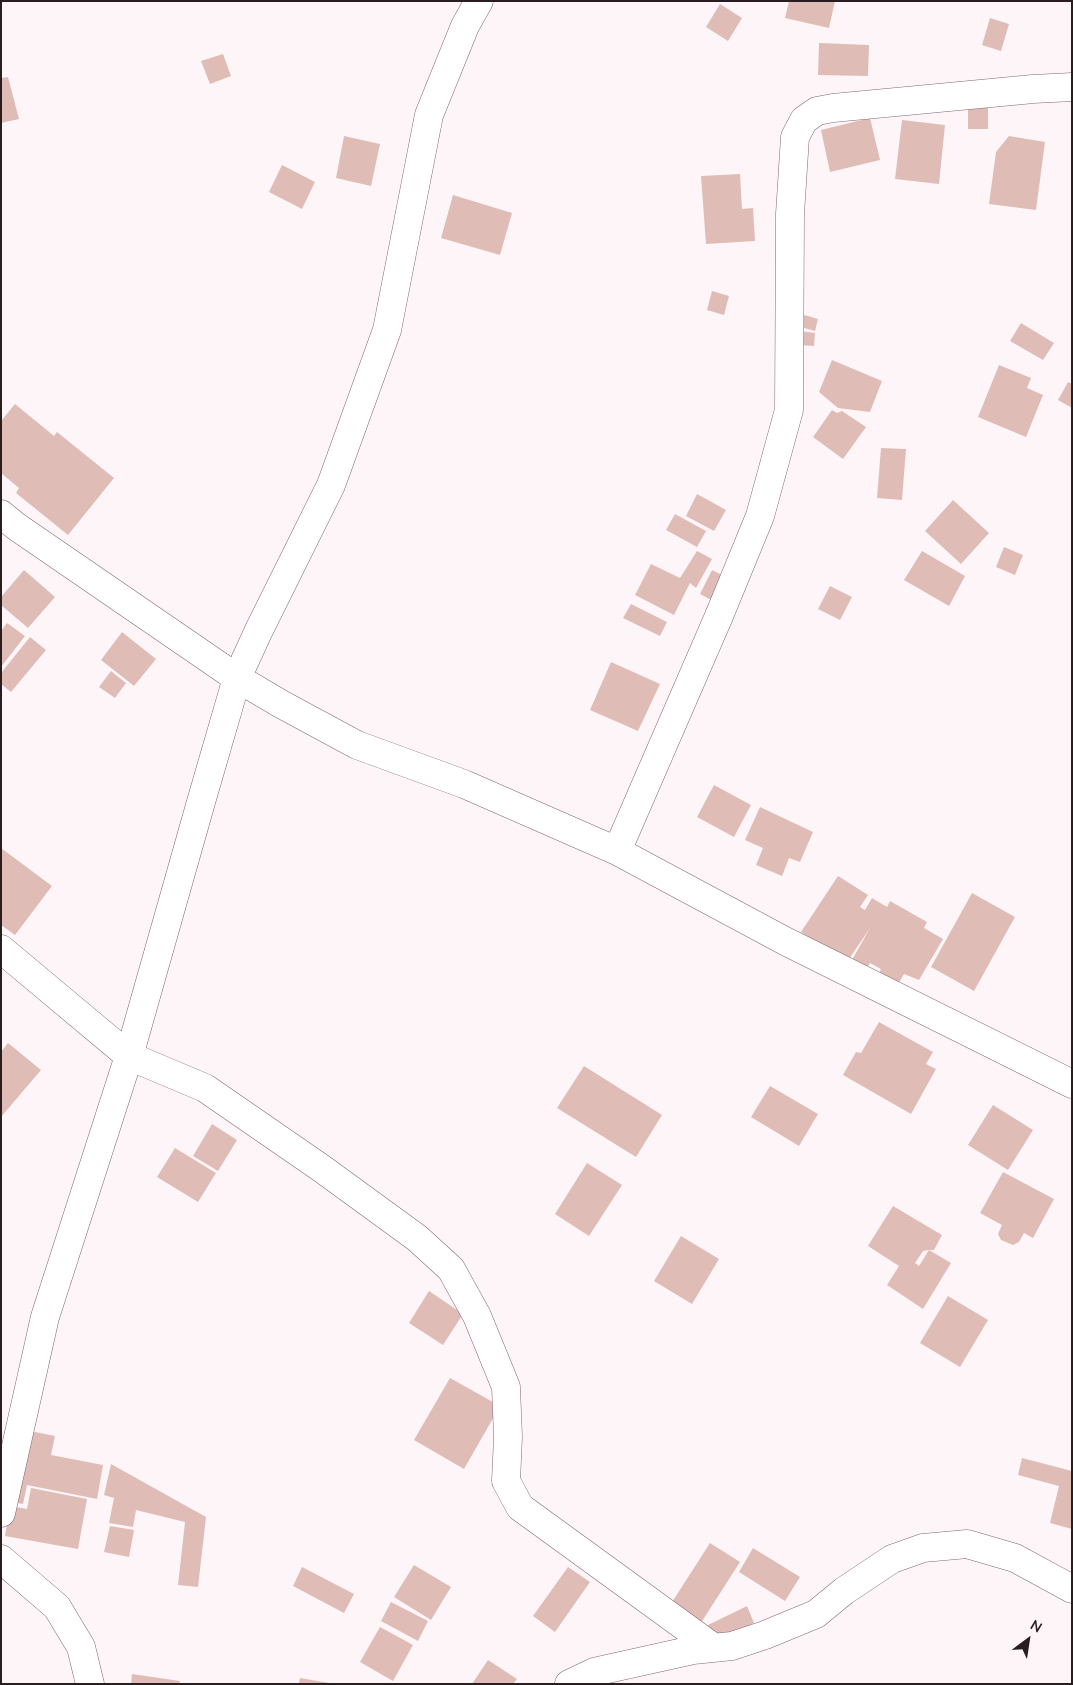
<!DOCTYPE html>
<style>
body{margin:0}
#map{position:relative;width:1073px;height:1685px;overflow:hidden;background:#fdf5f7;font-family:"Nunito Sans",sans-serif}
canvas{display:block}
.frame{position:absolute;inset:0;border:2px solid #2a1d20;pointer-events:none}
.north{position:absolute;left:1003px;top:1615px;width:50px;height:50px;-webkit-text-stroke:4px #fdf5f7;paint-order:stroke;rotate:31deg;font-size:14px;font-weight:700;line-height:20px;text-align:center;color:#2a1d20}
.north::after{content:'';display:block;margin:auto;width:18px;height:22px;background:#2a1d20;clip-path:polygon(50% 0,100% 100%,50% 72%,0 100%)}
</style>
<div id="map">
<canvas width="1073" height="1685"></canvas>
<div class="frame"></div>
<div class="north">N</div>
</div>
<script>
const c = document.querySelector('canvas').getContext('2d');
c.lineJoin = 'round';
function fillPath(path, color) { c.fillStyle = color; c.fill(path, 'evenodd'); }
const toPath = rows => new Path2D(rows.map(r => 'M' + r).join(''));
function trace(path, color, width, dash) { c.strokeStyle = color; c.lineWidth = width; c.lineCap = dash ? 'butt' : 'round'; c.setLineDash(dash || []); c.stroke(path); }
const building = toPath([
 [789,1,835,1,829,28,785,18],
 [720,4,742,18,728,41,706,27],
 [990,18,1009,24,1001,51,982,45],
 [819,43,869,45,868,76,818,75],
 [223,54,231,76,210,84,201,61],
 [8,77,19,119,1,123,1,78],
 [968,102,988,103,988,129,968,129],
 [870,118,880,160,830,172,821,130],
 [902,120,945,125,939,184,895,179],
 [344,136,380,144,371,186,336,178],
 [1009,136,1045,142,1036,210,989,204,996,152],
 [282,165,315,182,302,209,269,192],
 [740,174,742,209,753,208,755,241,706,244,701,176],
 [453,195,512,213,500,255,441,238],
 [712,291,729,296,724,315,707,310],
 [801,314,818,319,815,331,797,326],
 [1021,323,1054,343,1043,360,1010,341],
 [800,331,815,333,814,346,798,345],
 [832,360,882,381,870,412,838,408,819,392],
 [999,365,1031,378,1027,388,1043,395,1026,437,978,417],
 [1068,382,1072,384,1072,408,1058,400],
 [15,404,54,436,57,432,114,478,68,535,16,493,19,488,1,473,1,421],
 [832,410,837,413,842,411,866,427,843,459,813,437],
 [881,448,906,449,902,500,877,498],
 [697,494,726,510,714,531,686,516],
 [953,500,989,533,961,564,925,531],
 [675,514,706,531,697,547,666,530],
 [1004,547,1023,555,1015,575,996,567],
 [697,551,712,559,696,588,690,583,674,615,635,595,651,564,680,578],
 [922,551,965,576,949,606,904,580],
 [24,570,55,597,28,628,1,605,1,597],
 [712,570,730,579,717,603,700,594],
 [830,586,852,597,840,620,818,609],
 [631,604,667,622,660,636,623,618],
 [7,623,25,636,1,667,1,631],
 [122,632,156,659,134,686,101,660],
 [30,637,46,650,11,692,1,684,1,673],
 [611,662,660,684,638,731,590,710],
 [111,671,126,683,115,698,99,687],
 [714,785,751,805,734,837,697,817],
 [760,807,813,832,800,862,789,858,782,876,756,865,763,848,745,840],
 [1,848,52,886,15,935,1,925],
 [838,876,868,895,860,907,865,910,872,898,887,907,890,901,927,922,924,928,943,939,919,980,904,974,897,986,878,975,881,969,870,963,867,968,852,960,870,928,847,962,801,932],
 [972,893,1015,917,974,991,931,967],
 [879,1022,933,1052,926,1064,936,1069,911,1114,843,1075,856,1052,861,1053],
 [8,1043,41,1070,1,1117,1,1052],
 [584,1066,662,1115,636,1157,557,1108],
 [770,1086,818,1114,799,1146,751,1117],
 [993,1105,1033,1130,1008,1170,968,1145],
 [212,1124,237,1140,218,1171,193,1156],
 [175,1148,216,1173,198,1202,157,1177],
 [587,1163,622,1185,589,1236,555,1214],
 [1003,1172,1054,1199,1033,1238,1024,1233,1019,1242,1013,1245,1001,1240,998,1234,1002,1225,980,1213],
 [893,1206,942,1235,934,1250,929,1250,923,1251,915,1263,919,1266,929,1250,951,1263,923,1309,887,1285,899,1266,868,1246],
 [681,1236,719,1259,692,1304,654,1281],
 [429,1291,463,1314,443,1345,409,1323],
 [948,1296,988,1320,960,1367,920,1343],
 [450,1378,500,1406,464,1469,414,1440],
 [25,1430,55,1436,51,1455,103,1465,97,1499,27,1485,23,1504,11,1502],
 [1022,1458,1072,1471,1072,1529,1050,1523,1059,1486,1018,1475],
 [111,1464,206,1517,198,1587,178,1585,185,1522,136,1510,133,1527,109,1523,114,1498,104,1495],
 [31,1488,87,1499,78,1549,5,1536,10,1506,27,1509],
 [110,1526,134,1530,129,1557,104,1552],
 [710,1543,740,1562,697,1629,667,1610],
 [753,1548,800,1577,785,1601,739,1572],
 [414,1565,451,1587,431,1620,394,1597],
 [302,1567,354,1594,344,1613,293,1586],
 [568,1567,590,1582,555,1632,533,1616],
 [391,1602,428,1621,418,1641,381,1621],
 [747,1606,754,1623,711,1643,704,1627],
 [380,1627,413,1645,393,1681,360,1662],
 [488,1660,517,1679,513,1684,472,1684],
 [132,1674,180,1681,179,1684,131,1684],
 [300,1678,329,1683,329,1684,299,1684]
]);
const minor = toPath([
 [1,514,17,527,237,678,281,704,357,745,464,784,617,851,785,941,1072,1084],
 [617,851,719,616,760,516,789,410,790,214,795,137,804,120,817,111,833,108,1033,89,1072,87],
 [1,949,129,1056,205,1088,321,1168,417,1238,451,1269,477,1316,506,1387,508,1437,506,1481,520,1507,714,1648],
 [1,1513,45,1317,129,1056,201,802,237,678,259,630,331,485,387,330,429,115,465,26,479,1],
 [1,1559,57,1607,81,1647,90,1684],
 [569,1684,594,1672,693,1650,732,1646,765,1635,816,1614,844,1591,892,1559,923,1548,967,1544,1015,1558,1072,1589]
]);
fillPath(building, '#e0bcb7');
trace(minor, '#85666d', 29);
trace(minor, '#fff', 28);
</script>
